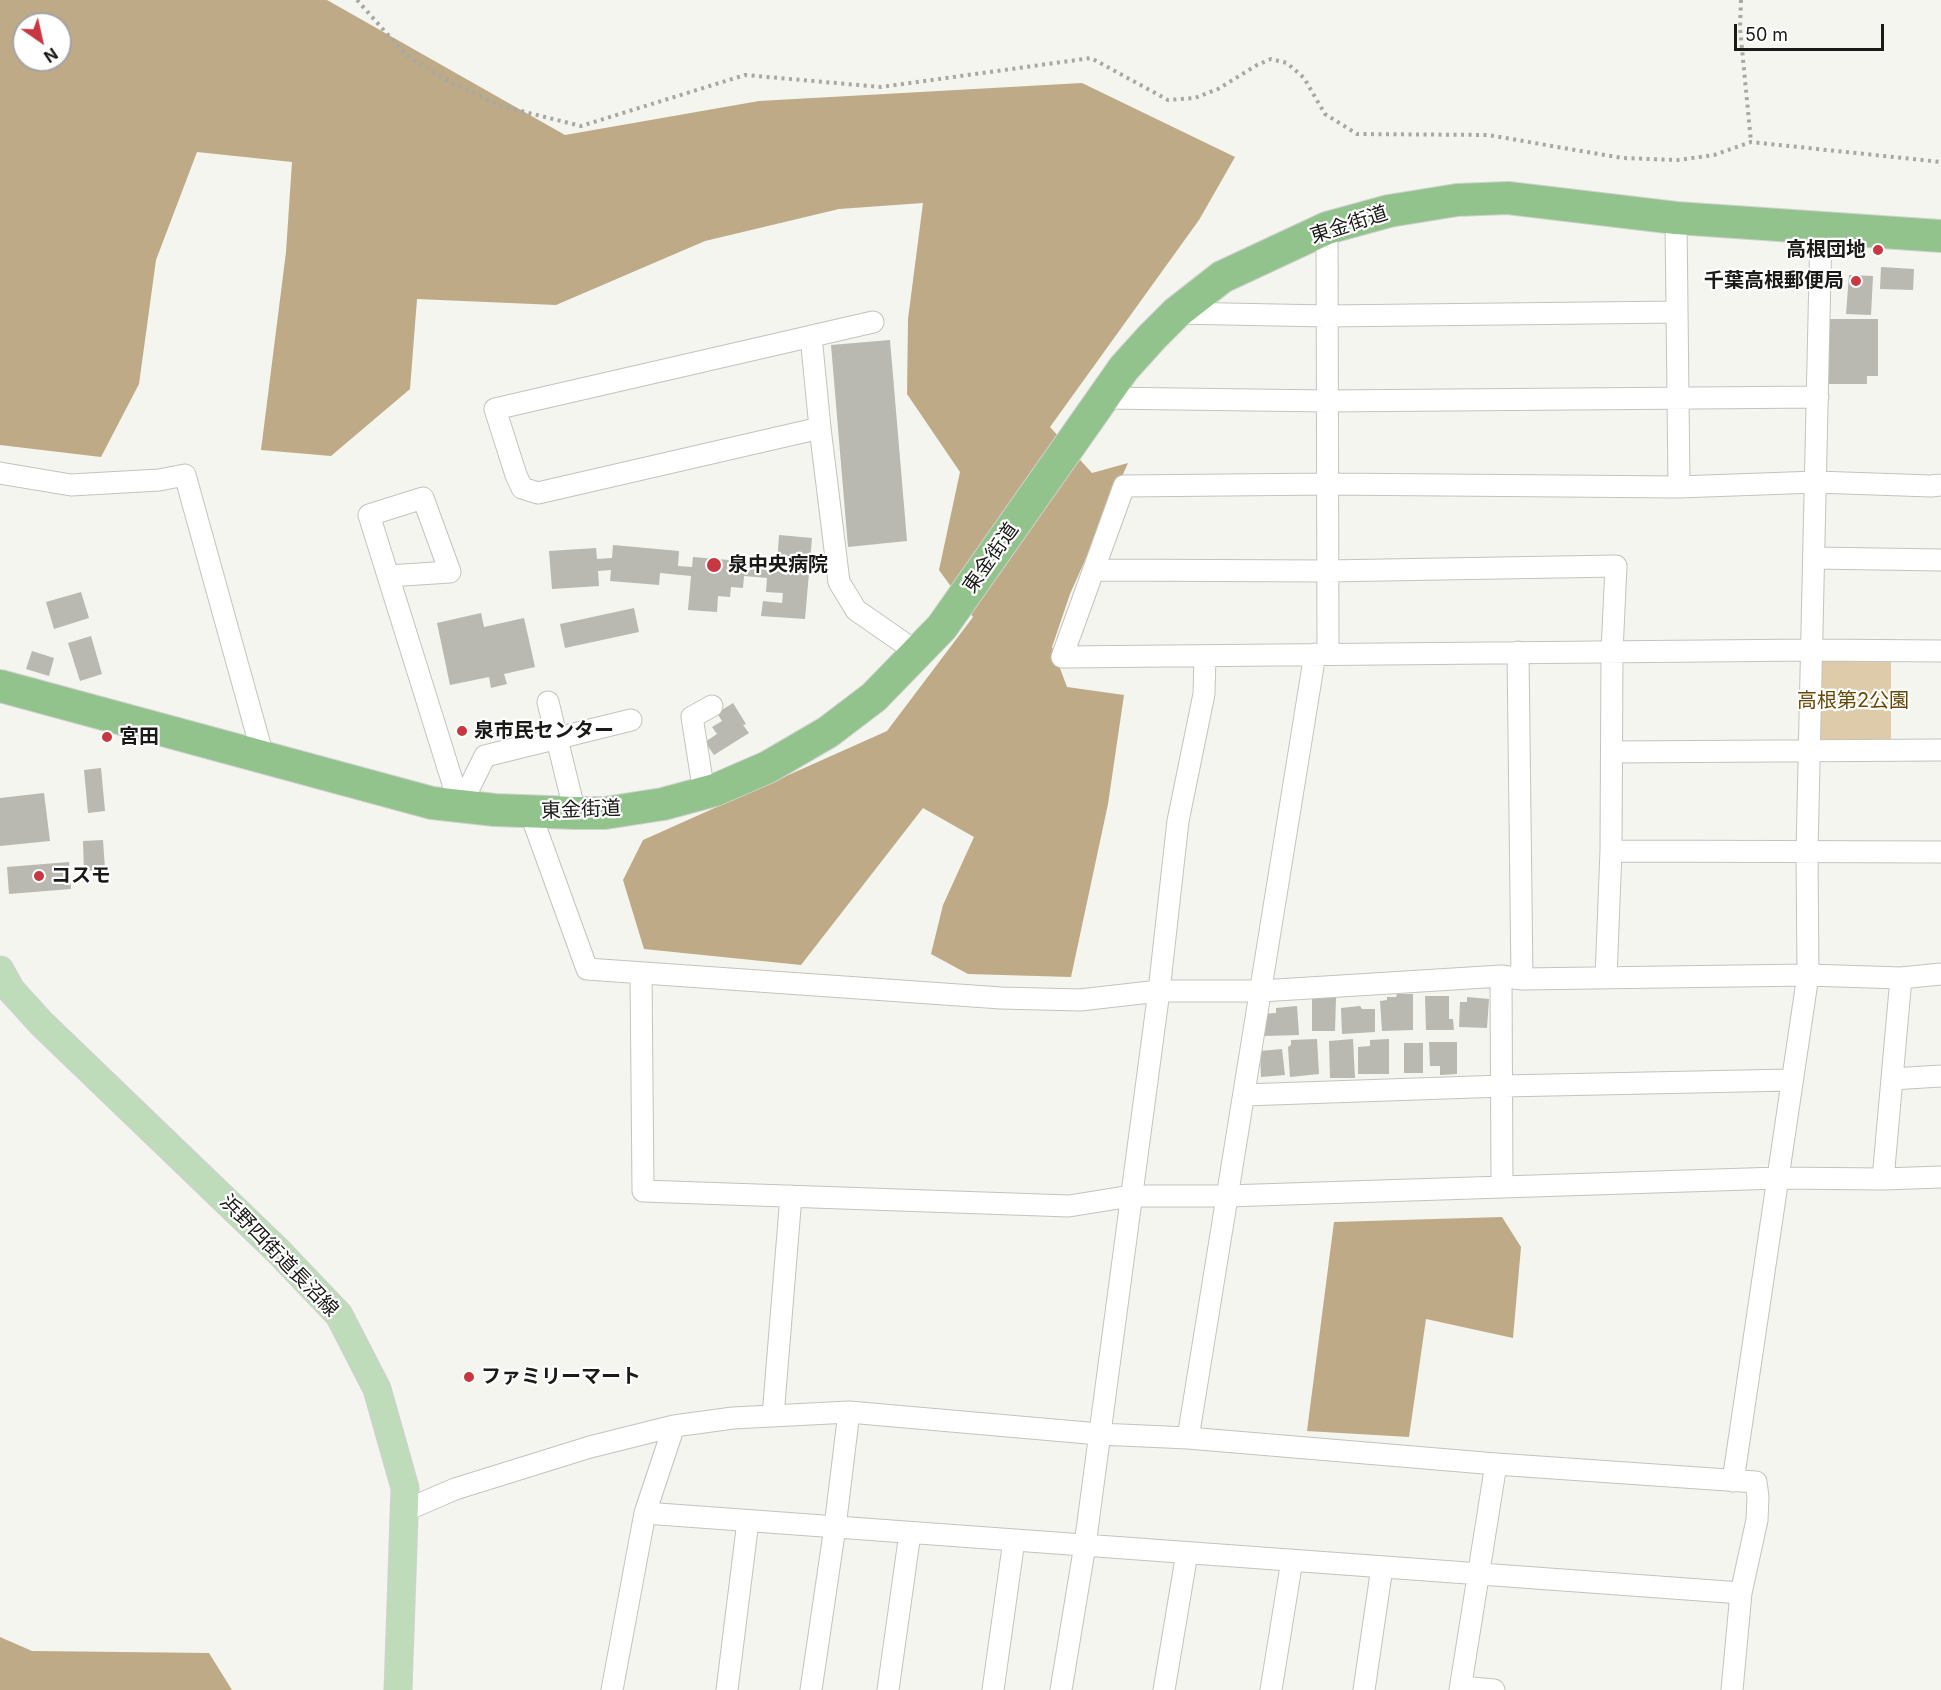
<!DOCTYPE html>
<meta charset="utf-8">
<style>
body{margin:0}
#map{position:relative;width:1941px;height:1690px;overflow:hidden;background:#f3f5ee;font-family:Inter,sans-serif}
canvas{display:block}
.north{position:absolute;left:12px;top:12px;width:60px;height:60px;box-sizing:border-box;background:#fff;border:2px solid #a3a4a3;border-radius:50%;rotate:146deg;font-size:16px;font-weight:700;line-height:24px;text-align:center;color:#1a1b18}
.north::after{content:'';display:block;margin:auto;width:21px;height:27px;background:#c83843;clip-path:polygon(50% 0,100% 100%,50% 72%,0 100%)}
.scale{position:absolute;left:1734px;top:24px;width:150px;height:27px;box-sizing:border-box;border:3px solid #1a1b18;border-top:0;padding-left:8px;font-size:18px;line-height:21px;white-space:nowrap;color:#1a1b18;-webkit-text-stroke:4px #fff;paint-order:stroke}
</style>
<div id="map">
<canvas width="1941" height="1690"></canvas>
<div class="north">N</div>
<div class="scale">50 m</div>
</div>
<script>
const c = document.querySelector('canvas').getContext('2d');
c.lineJoin = 'round';
function fillPath(path, color) { c.fillStyle = color; c.fill(path, 'evenodd'); }
const toPath = rows => new Path2D(rows.map(r => 'M' + r).join(''));
function trace(path, color, width, dash) { c.strokeStyle = color; c.lineWidth = width; c.lineCap = dash ? 'butt' : 'round'; c.setLineDash(dash || []); c.stroke(path); }
function write(font, color, halo, rows, align = 'center') {
  c.font = font + ' Inter,"Noto Sans JP",sans-serif'; c.lineWidth = 4.5; c.setLineDash([]); c.textBaseline = 'middle'; c.strokeStyle = halo; c.fillStyle = color; for (const [text, x, y, turn = 0] of rows) {
    c.save(); c.translate(x, y); c.rotate((+turn || 0) * Math.PI / 180); c.textAlign = isNaN(turn) ? turn : align; if (halo) c.strokeText(text, 0, 0); c.fillText(text, 0, 0); c.restore();
  }
}
const green = toPath([
 [1816,659,1891,659,1891,744,1815,744]
]);
const forest = toPath([
 [0,0,327,0,565,135,759,101,1082,83,1235,157,1199,220,1050,427,1092,473,1128,463,1070,594,1052,647,1067,687,1124,695,1108,804,1071,977,968,974,931,954,943,905,974,837,923,808,801,965,644,949,623,880,643,840,887,731,973,617,939,570,960,472,907,394,908,319,923,203,839,209,705,241,556,305,417,299,410,389,331,456,261,450,286,252,292,162,197,152,156,260,139,384,101,457,0,445],
 [24,24,60,24,60,60,24,60],
 [1502,1217,1521,1247,1513,1338,1426,1319,1409,1437,1307,1431,1334,1222],
 [0,1637,32,1651,209,1653,232,1690,0,1690]
]);
const building = toPath([
 [1881,267,1914,269,1913,290,1880,289],
 [1849,275,1873,276,1871,315,1846,314],
 [1829,319,1878,319,1878,376,1867,376,1867,384,1829,384],
 [890,340,907,541,848,547,831,345],
 [779,535,812,538,805,619,761,616,763,601,782,603,783,593,766,592,767,578,744,576,743,588,731,587,730,597,718,596,717,612,688,610,691,576,660,573,659,585,610,581,611,570,598,571,599,586,552,589,549,551,596,548,597,559,612,558,613,545,679,551,678,566,692,567,693,557,777,564],
 [81,592,89,618,54,629,46,602],
 [634,608,639,632,565,648,560,624],
 [481,613,484,627,524,618,535,667,504,674,507,684,491,688,489,677,450,685,437,623],
 [91,636,102,674,80,681,68,643],
 [32,651,54,658,49,676,26,669],
 [733,703,746,724,743,725,749,733,714,755,705,742,717,734,712,727,722,721,717,713],
 [101,768,105,811,88,813,84,770],
 [44,793,50,841,0,846,0,798],
 [103,840,105,869,84,871,83,841],
 [69,862,71,889,9,894,7,867],
 [1397,994,1413,994,1413,1030,1382,1031,1380,1001,1387,1000,1387,997,1396,997],
 [1425,996,1449,996,1449,1019,1453,1019,1454,1030,1426,1030],
 [1467,997,1489,999,1487,1028,1459,1027,1460,1002,1467,1002],
 [1312,998,1336,998,1335,1031,1312,1031],
 [1297,1006,1299,1035,1263,1036,1261,1014,1276,1013,1276,1008],
 [1360,1006,1362,1009,1375,1009,1375,1032,1342,1034,1341,1008],
 [1317,1039,1319,1074,1290,1077,1288,1047,1291,1045,1291,1040],
 [1353,1039,1355,1078,1330,1078,1329,1041],
 [1389,1039,1389,1074,1358,1074,1358,1047,1370,1046,1370,1040],
 [1429,1042,1457,1042,1457,1074,1440,1075,1440,1066,1430,1066],
 [1404,1043,1423,1043,1423,1073,1404,1073],
 [1282,1049,1285,1075,1261,1077,1260,1051]
]);
const path = toPath([
 [357,0,405,54,442,78,501,106,581,126,745,75,881,87,1091,58,1168,100,1195,98,1218,89,1257,65,1271,59,1287,63,1304,78,1325,114,1357,134,1488,135,1622,158,1678,160,1714,155,1751,142,1941,162],
 [1741,0,1740,28,1751,142]
]);
const minor = toPath([
 [1676,218,1679,487],
 [1327,228,1328,654],
 [1176,313,1327,316,1677,312],
 [811,336,820,428,839,582,856,610,918,653],
 [1103,398,1328,401,1818,397],
 [820,428,538,493,522,488,516,475,495,409,873,322],
 [0,473,71,485,159,480,185,475,263,756],
 [1941,485,1931,486,1816,482,1679,487,1328,484,1124,486,1062,657,1812,650,1941,651],
 [1814,558,1941,560],
 [1094,570,1327,571,1616,566,1612,652,1611,851,1606,978],
 [388,576,450,572,423,498,369,515,460,806,485,756,631,720],
 [1518,652,1522,979],
 [548,702,575,813],
 [1612,752,1941,750],
 [704,793,692,717,712,706],
 [530,812,587,969,1001,998,1080,1000,1159,991,1261,991,1501,976,1522,979,1808,975,1901,978,1941,974],
 [1611,851,1941,852],
 [641,973,643,1191,1069,1206,1131,1196,1227,1196,1778,1178,1883,1179,1941,1177],
 [1501,976,1502,1186],
 [1892,1079,1941,1076],
 [1244,1095,1503,1086,1791,1080],
 [1883,1179,1901,978],
 [773,1416,791,1196],
 [1188,1438,1315,654],
 [1733,1481,1808,975,1807,852,1821,229],
 [404,1511,455,1489,590,1447,674,1426,733,1418,849,1412,1099,1434,1188,1438,1496,1464,1756,1482,1758,1497,1757,1520,1741,1593,1732,1690],
 [645,1513,1741,1593],
 [1461,1687,1494,1690],
 [612,1690,645,1513,674,1426],
 [727,1690,748,1521],
 [811,1690,835,1527,849,1412],
 [888,1690,910,1533],
 [993,1690,1014,1540],
 [1061,1690,1085,1545,1159,991,1178,821,1204,694,1205,656],
 [1164,1690,1187,1553],
 [1271,1690,1292,1560],
 [1364,1690,1382,1567],
 [1460,1690,1496,1464]
]);
const major = toPath([
 [0,970,11,990,42,1024,278,1251,339,1315,377,1389,405,1488,398,1690]
]);
const highway = toPath([
 [0,686,432,803,495,810,575,813,605,813,663,804,715,790,768,767,828,732,874,697,942,627,1124,368,1152,337,1176,313,1222,277,1327,228,1389,211,1457,200,1508,198,1676,218,1941,236]
]);
const markers = [
 [1878,250,6,"#c83843"],
 [1856,281,6,"#c83843"],
 [714,565,8,"#c83843"],
 [462,731,6,"#c83843"],
 [107,737,6,"#c83843"],
 [39,876,6,"#c83843"],
 [469,1377,6,"#c83843"]
];
const streetNames = [
 ["東金街道",1349,225,-18],
 ["東金街道",991,558,-55],
 ["東金街道",581,810,-2],
 ["浜野四街道長沼線",279,1256,46]
];
const poiNames = [
 ["高根団地",1866,250,"right"],
 ["千葉高根郵便局",1844,281,"right"],
 ["泉中央病院",728,565],
 ["泉市民センター",474,731],
 ["宮田",119,737],
 ["コスモ",51,876],
 ["ファミリーマート",481,1377]
];
const parkNames = [
 ["高根第2公園",1853,701]
];
fillPath(green, '#decbaa');
fillPath(forest, '#beaa86');
fillPath(building, '#b9b8b1');
trace(minor, '#c2c4bd', 23);
trace(major, '#d1d1d1', 29);
trace(highway, '#d1d1d1', 34);
trace(path, '#a7a8a3', 4, [3, 4.5]);
trace(minor, '#fff', 21);
trace(major, '#bedbba', 27);
trace(highway, '#92c38c', 32);
for (const [x, y, r, color] of markers) { const dot = new Path2D(); dot.arc(x, y, r, 0, 2 * Math.PI); c.fillStyle = color; c.fill(dot); trace(dot, '#fff', 2); }
write('20px', '#1a1b18', '#fff', streetNames);
write('bold 20px', '#1a1b18', '#fff', poiNames, 'left');
write('20px', '#664908', '#fff', parkNames);
</script>
